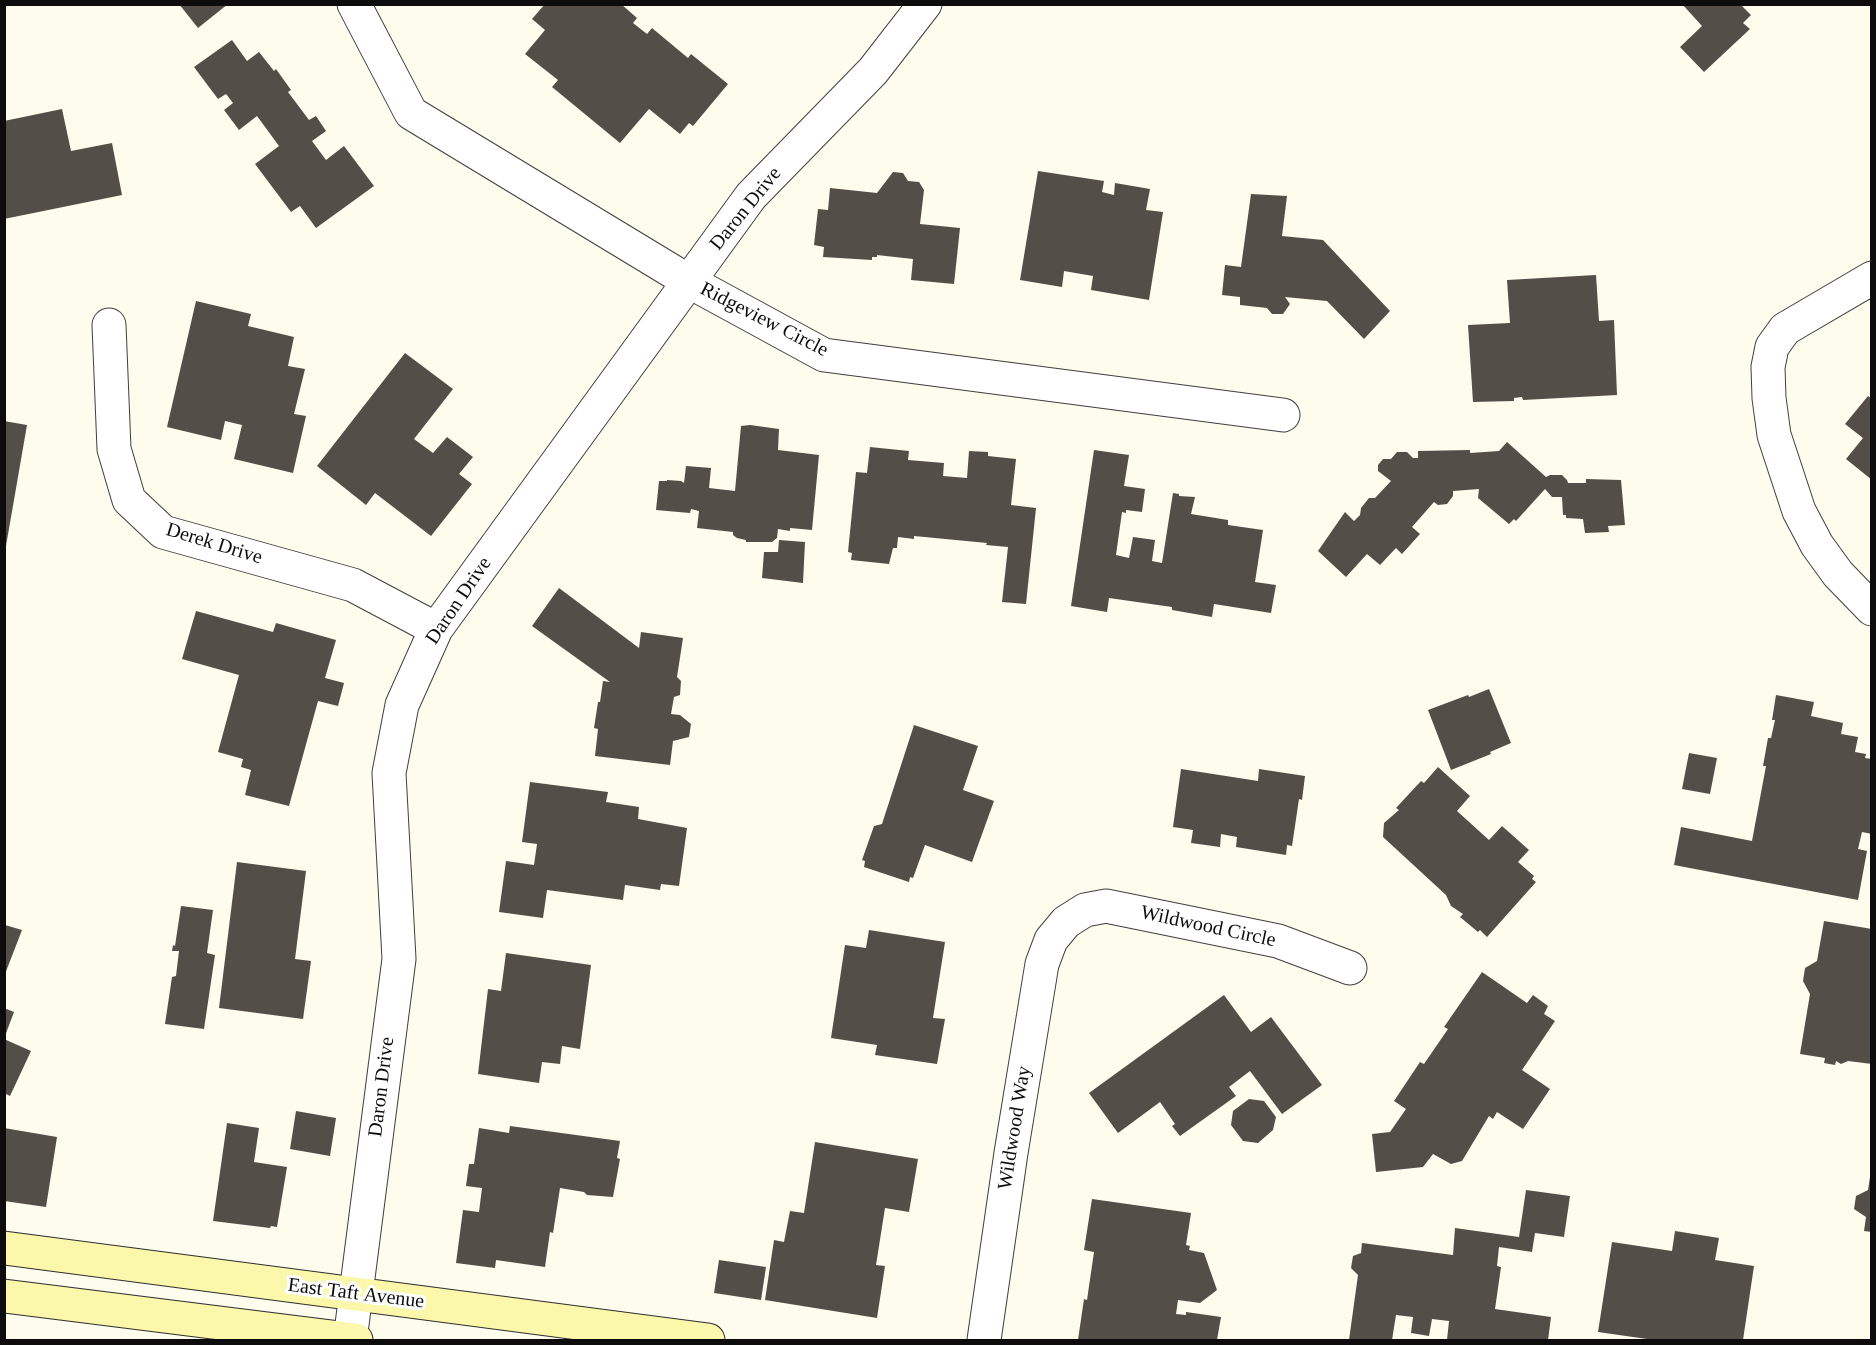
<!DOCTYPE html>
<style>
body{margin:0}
#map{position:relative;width:1876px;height:1345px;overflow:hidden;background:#fefcec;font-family:"Times New Roman",serif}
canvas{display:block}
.frame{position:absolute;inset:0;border:6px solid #0c0c0c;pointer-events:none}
</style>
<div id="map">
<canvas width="1876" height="1345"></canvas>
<div class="frame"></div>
</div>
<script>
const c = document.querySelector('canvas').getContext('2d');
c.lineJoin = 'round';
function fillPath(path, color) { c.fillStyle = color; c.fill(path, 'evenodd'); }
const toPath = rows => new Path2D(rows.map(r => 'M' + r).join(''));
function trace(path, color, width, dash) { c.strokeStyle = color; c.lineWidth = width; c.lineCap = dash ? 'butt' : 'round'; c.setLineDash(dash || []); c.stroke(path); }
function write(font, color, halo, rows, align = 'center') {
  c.font = font + ' "Times New Roman",serif'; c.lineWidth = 6; c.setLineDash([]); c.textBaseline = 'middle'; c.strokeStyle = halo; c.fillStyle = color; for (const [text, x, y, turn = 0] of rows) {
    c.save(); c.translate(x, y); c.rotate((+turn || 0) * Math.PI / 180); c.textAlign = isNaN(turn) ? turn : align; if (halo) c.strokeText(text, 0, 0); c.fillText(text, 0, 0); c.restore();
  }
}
const building = toPath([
 [179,4,228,4,198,28],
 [545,4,621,4,637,18,633,23,647,34,652,28,688,58,691,54,728,84,693,126,689,123,680,134,649,109,620,143,552,87,558,80,525,54,545,30,532,19],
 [1682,4,1740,4,1751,15,1743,23,1750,29,1704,72,1680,47,1702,26],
 [232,40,247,61,259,52,274,71,276,69,291,90,288,92,309,120,316,116,326,131,312,141,326,160,344,146,374,186,316,228,300,206,291,212,255,164,279,146,257,116,239,130,224,110,233,103,226,94,218,99,194,67],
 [62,109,71,151,112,143,122,195,4,219,4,121],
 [1038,171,1104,181,1102,192,1114,195,1115,183,1150,189,1146,210,1163,212,1149,300,1091,290,1093,276,1064,271,1062,287,1020,280],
 [893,172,903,173,908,181,919,182,924,190,920,224,960,228,954,284,911,280,913,259,877,255,877,257,872,257,872,260,823,257,824,247,814,245,818,209,828,210,830,188,877,193],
 [1251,194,1287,196,1282,236,1323,240,1390,311,1364,339,1327,301,1285,297,1290,304,1283,314,1272,314,1267,308,1240,305,1240,297,1222,295,1225,265,1241,267],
 [1596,275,1599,321,1614,320,1617,395,1523,400,1522,397,1514,398,1514,401,1473,402,1468,325,1510,323,1507,280],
 [196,301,251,314,248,326,294,337,288,366,305,369,294,414,306,416,293,473,234,459,242,425,225,421,221,440,167,427],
 [405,353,453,389,414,439,433,453,447,437,473,457,459,474,472,484,431,536,375,493,366,505,317,466],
 [1868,396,1872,399,1872,480,1846,459,1863,438,1845,424],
 [4,421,27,425,6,546,4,545],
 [750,425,779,429,778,450,819,455,812,530,790,528,790,531,778,529,777,538,772,542,746,542,746,540,737,538,733,535,733,532,697,528,699,511,691,509,690,513,656,510,659,481,667,481,667,480,681,481,684,483,686,466,711,468,709,488,735,491,741,426],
 [1507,442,1546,477,1550,475,1562,475,1567,480,1568,483,1586,483,1586,479,1621,480,1625,525,1608,526,1609,532,1585,533,1583,519,1566,518,1566,515,1563,515,1562,497,1552,497,1545,489,1516,521,1514,519,1509,524,1478,498,1479,489,1453,491,1453,496,1447,504,1438,505,1434,502,1412,527,1420,534,1402,554,1396,548,1380,565,1367,554,1346,577,1318,551,1345,512,1354,521,1360,515,1361,508,1369,498,1375,498,1391,481,1378,471,1378,465,1383,459,1391,459,1397,452,1407,452,1413,458,1418,458,1418,451,1470,450,1470,453,1499,451],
 [870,447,909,451,908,460,944,463,943,476,967,478,969,451,988,452,988,456,1016,459,1011,505,1036,508,1026,604,1002,602,1008,547,986,545,987,543,914,536,914,539,898,537,897,548,893,548,889,564,851,560,852,553,848,552,856,472,867,473],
 [1094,450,1129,455,1124,486,1145,489,1142,512,1126,510,1126,513,1122,512,1116,555,1129,558,1133,537,1155,540,1152,561,1162,563,1173,493,1179,494,1179,496,1195,497,1191,514,1228,520,1228,525,1263,530,1255,582,1276,585,1271,613,1214,604,1212,617,1172,610,1172,607,1109,598,1107,612,1071,606],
 [779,540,805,542,803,583,762,578,764,552,778,552],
 [559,588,639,648,641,632,683,638,677,677,681,681,680,695,674,697,671,714,680,715,691,724,689,737,673,741,670,765,595,756,598,729,594,728,598,702,600,702,603,681,610,682,532,626],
 [196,611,273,632,276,623,336,640,325,678,344,683,338,706,318,701,289,806,245,795,251,770,241,767,243,759,218,752,239,675,182,659],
 [1489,689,1511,743,1490,752,1491,754,1451,770,1428,710,1468,695,1469,697],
 [1776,695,1814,702,1811,716,1843,723,1841,734,1858,737,1855,752,1866,754,1865,758,1872,759,1872,834,1862,832,1858,849,1867,851,1858,900,1674,865,1681,827,1752,841,1766,766,1763,766,1768,738,1771,738,1775,720,1772,720],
 [914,725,978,746,963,790,994,801,972,862,925,845,913,878,910,877,909,882,864,867,865,861,862,860,874,826,882,824],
 [1689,753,1717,758,1710,794,1682,789],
 [1438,767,1470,796,1457,811,1489,840,1502,826,1529,850,1518,862,1534,876,1532,879,1536,882,1487,937,1480,930,1478,932,1460,917,1463,914,1451,906,1446,895,1383,837,1384,823,1399,810,1396,808,1421,781,1424,783],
 [1181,769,1258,781,1259,769,1305,776,1302,800,1299,799,1292,846,1287,845,1286,855,1236,847,1237,837,1221,834,1220,847,1191,843,1193,830,1173,827],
 [530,782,608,792,606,802,639,807,638,819,687,828,679,886,661,884,660,890,625,885,623,900,547,890,543,918,499,912,506,861,534,865,537,844,522,842],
 [237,862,306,871,295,959,311,961,303,1019,219,1008],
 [181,906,213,910,207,953,215,955,204,1029,165,1024,172,977,176,976,179,951,172,951,173,945,175,946],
 [1824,921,1872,929,1872,1064,1848,1061,1841,1064,1836,1061,1835,1065,1824,1063,1825,1058,1800,1054,1810,994,1803,981,1805,968,1817,961],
 [5,925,22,930,5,974],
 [869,930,945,942,933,1018,945,1019,937,1064,875,1055,877,1045,831,1038,845,945,866,948],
 [506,953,591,965,580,1049,562,1046,560,1064,542,1062,539,1083,478,1074,488,989,501,991],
 [1482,972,1527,1003,1533,995,1548,1006,1544,1014,1555,1021,1522,1070,1550,1089,1523,1129,1497,1112,1493,1119,1489,1116,1462,1161,1451,1164,1433,1154,1423,1167,1376,1172,1372,1134,1390,1132,1406,1109,1394,1101,1420,1062,1424,1064,1448,1029,1444,1027],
 [1224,995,1251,1032,1271,1017,1322,1085,1282,1114,1250,1071,1229,1087,1236,1096,1180,1136,1172,1126,1175,1124,1160,1102,1118,1133,1089,1093],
 [4,1008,14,1012,5,1036,4,1036],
 [4,1039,31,1051,10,1096,4,1093],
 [1249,1099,1264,1101,1276,1117,1273,1130,1258,1143,1243,1141,1231,1125,1233,1111],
 [296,1111,336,1118,330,1156,290,1149],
 [227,1123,259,1128,254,1162,287,1167,277,1227,271,1226,270,1228,213,1221],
 [510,1126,620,1141,617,1158,620,1159,613,1197,587,1195,584,1192,560,1188,553,1233,550,1232,545,1267,496,1260,495,1268,456,1263,463,1210,479,1212,482,1188,466,1186,469,1164,474,1164,479,1128,509,1133],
 [4,1128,57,1137,46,1207,4,1201],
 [815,1142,918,1159,909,1212,885,1208,876,1265,885,1266,877,1318,765,1300,774,1240,784,1242,790,1211,804,1213],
 [1870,1177,1872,1178,1872,1232,1864,1231,1866,1217,1854,1209,1856,1196,1868,1190],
 [1526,1190,1570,1196,1564,1237,1535,1233,1532,1252,1499,1247,1497,1266,1501,1267,1495,1309,1551,1317,1548,1340,1447,1340,1449,1321,1432,1319,1429,1336,1411,1333,1413,1317,1396,1315,1392,1340,1349,1340,1358,1275,1351,1268,1353,1256,1361,1253,1362,1243,1453,1255,1455,1228,1519,1237],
 [1092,1199,1191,1213,1186,1245,1190,1246,1189,1250,1204,1253,1217,1290,1200,1303,1178,1300,1176,1314,1186,1315,1186,1312,1221,1317,1217,1340,1078,1340,1084,1299,1087,1300,1094,1252,1084,1250],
 [1675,1231,1719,1238,1715,1260,1754,1266,1743,1340,1654,1340,1598,1332,1612,1242,1672,1251],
 [719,1260,766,1267,761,1300,714,1293]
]);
const street = toPath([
 [354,4,411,113,690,282,824,355,1283,415],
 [1872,278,1785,329,1772,347,1768,367,1769,398,1774,435,1799,511,1817,545,1838,574,1872,609],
 [109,325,114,449,129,500,163,532,353,585,436,629],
 [350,1340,399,959,389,773,402,705,436,629,751,196,873,71,925,4],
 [984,1340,1011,1153,1042,964,1051,940,1066,922,1085,910,1106,906,1278,941,1350,968]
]);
const secondary = toPath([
 [4,1248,708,1340],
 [4,1296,356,1340]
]);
const streetNames = [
 ["Daron Drive",746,209,-51],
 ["Ridgeview Circle",764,320,27],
 ["Derek Drive",214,544,17],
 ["Daron Drive",459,601,-56],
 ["Wildwood Circle",1208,927,12],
 ["Daron Drive",382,1087,-83],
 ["Wildwood Way",1015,1128,-81],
 ["East Taft Avenue",356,1294,7]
];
fillPath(building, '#544e49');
trace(street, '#3f3f3f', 35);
trace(secondary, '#2e2e2e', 35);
trace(street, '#fff', 33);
trace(secondary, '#fbf7ab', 33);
write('20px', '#0c0c0c', '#fff', streetNames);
</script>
